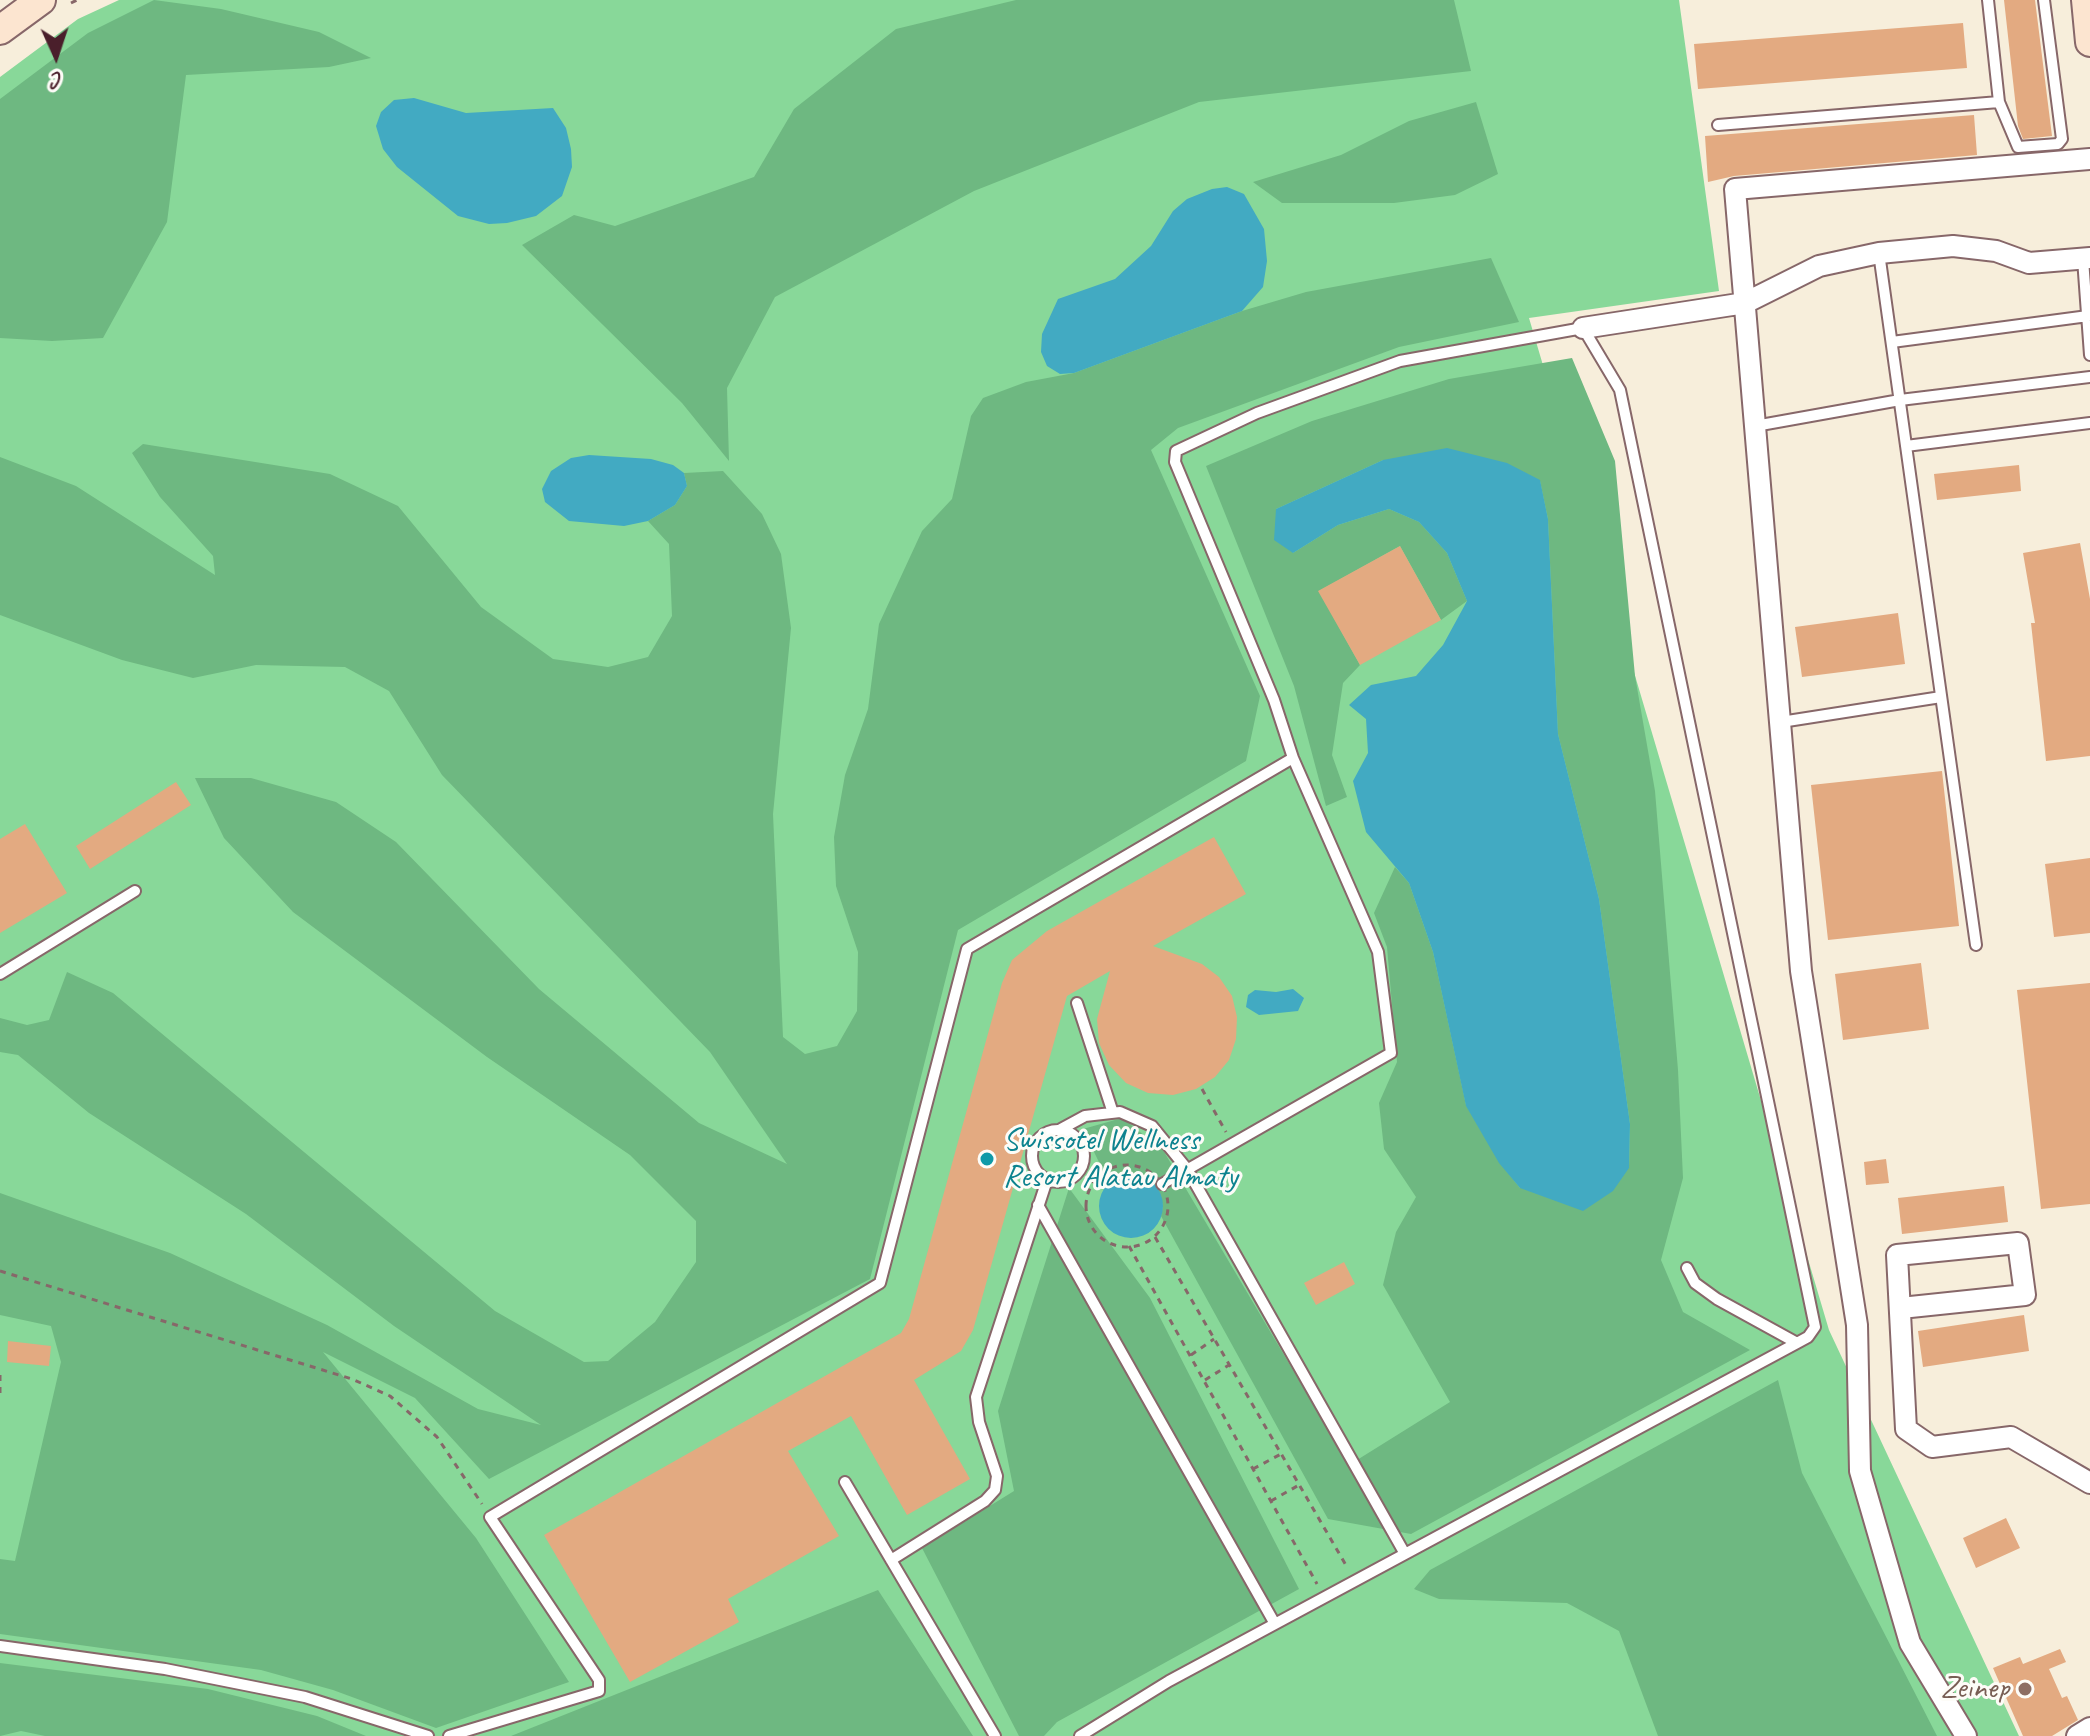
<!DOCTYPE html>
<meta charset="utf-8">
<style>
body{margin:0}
#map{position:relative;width:2090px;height:1736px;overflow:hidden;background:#f7eedb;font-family:Caveat,sans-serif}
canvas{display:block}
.north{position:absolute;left:16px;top:16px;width:80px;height:80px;-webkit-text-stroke:6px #fdfcf7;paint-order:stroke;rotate:177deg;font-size:22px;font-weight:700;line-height:32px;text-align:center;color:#4a1f2b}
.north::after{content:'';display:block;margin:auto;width:28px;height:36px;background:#4a1f2b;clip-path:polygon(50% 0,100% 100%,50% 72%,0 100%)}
</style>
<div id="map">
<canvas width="2090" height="1736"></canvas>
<div class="north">С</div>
</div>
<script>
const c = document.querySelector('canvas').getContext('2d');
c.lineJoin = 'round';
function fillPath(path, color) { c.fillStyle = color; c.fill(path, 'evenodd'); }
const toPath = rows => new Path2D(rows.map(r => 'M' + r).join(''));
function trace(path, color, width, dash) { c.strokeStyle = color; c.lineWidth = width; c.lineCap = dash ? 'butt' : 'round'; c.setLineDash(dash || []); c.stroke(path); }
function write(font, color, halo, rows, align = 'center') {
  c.font = font + ' Caveat,sans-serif'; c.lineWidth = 6; c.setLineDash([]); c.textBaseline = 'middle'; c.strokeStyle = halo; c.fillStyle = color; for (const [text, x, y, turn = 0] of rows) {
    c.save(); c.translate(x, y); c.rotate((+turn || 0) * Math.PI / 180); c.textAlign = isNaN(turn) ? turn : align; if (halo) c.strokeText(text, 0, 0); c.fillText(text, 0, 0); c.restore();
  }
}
const green = toPath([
 [119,0,1679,0,1719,291,1529,318,1829,1330,2019,1736,0,1736,0,77,78,19]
]);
const forest = toPath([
 [154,0,221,9,319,32,371,58,329,67,186,75,167,222,103,338,52,341,0,338,0,99,88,33],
 [1016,0,1454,0,1471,71,1199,102,974,191,775,297,727,388,729,461,682,403,522,245,574,215,615,226,754,177,794,109,896,29],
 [1476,102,1498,174,1455,195,1394,203,1282,203,1253,182,1341,155,1409,121],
 [1491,258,1519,322,1399,347,1178,428,1151,450,1260,696,1246,761,958,930,870,1279,489,1479,415,1398,323,1352,476,1538,569,1682,436,1728,333,1690,261,1670,0,1634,0,1559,15,1561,61,1362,51,1326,0,1315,0,1193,170,1253,327,1325,478,1409,541,1425,394,1326,246,1214,89,1113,18,1055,0,1052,0,1018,27,1025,49,1020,67,972,113,993,495,1311,584,1362,608,1361,655,1322,696,1262,696,1221,630,1155,487,1057,293,912,224,838,195,778,251,778,336,802,396,842,539,989,699,1123,787,1164,710,1052,442,775,389,691,345,667,256,665,193,678,122,660,0,615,0,457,76,486,215,575,213,556,160,497,132,453,143,444,330,474,398,506,481,607,553,659,608,667,648,657,672,616,669,544,648,521,675,505,687,486,684,473,723,471,762,514,781,554,791,628,773,814,783,1037,805,1054,837,1046,857,1011,858,952,836,886,834,837,845,775,868,709,879,624,922,531,952,499,971,416,983,398,1026,382,1074,373,1242,311,1306,292],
 [1572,358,1615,461,1635,676,1655,791,1678,1070,1683,1178,1661,1260,1683,1312,1750,1350,1411,1534,1328,1519,1161,1216,1163,1206,1158,1188,1143,1176,1116,1177,1109,1183,1083,1129,1122,1118,1163,1150,1349,1465,1450,1402,1383,1285,1396,1232,1416,1197,1384,1149,1379,1103,1397,1062,1387,947,1374,913,1395,867,1409,883,1433,952,1466,1105,1500,1163,1520,1188,1629,1168,1630,1124,1599,899,1558,734,1548,519,1540,481,1383,460,1276,509,1293,553,1338,525,1389,509,1419,522,1447,553,1467,601,1441,620,1400,546,1319,591,1360,665,1343,683,1332,755,1347,797,1326,806,1294,686,1206,466,1312,421,1449,379],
 [1069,1188,1150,1298,1299,1589,1057,1722,1044,1736,1019,1736,922,1548,1014,1491,998,1411],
 [1778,1380,1802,1473,1937,1736,1658,1736,1619,1631,1567,1603,1439,1599,1414,1589,1430,1570],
 [878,1590,973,1736,511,1736],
 [0,1663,208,1689,317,1716,366,1736,45,1736,21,1731,0,1736]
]);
const water = toPath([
 [414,98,466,113,553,108,566,128,571,149,572,167,562,196,536,216,507,223,489,224,458,216,397,167,383,149,376,126,381,112,394,100],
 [1227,187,1244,194,1264,229,1267,261,1263,287,1242,311,1074,373,1060,374,1047,366,1041,352,1042,334,1058,299,1115,279,1151,246,1173,211,1187,199,1212,189],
 [1447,448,1507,463,1540,480,1548,519,1558,734,1599,899,1630,1124,1629,1168,1613,1191,1583,1211,1520,1188,1499,1163,1466,1106,1433,952,1409,883,1366,832,1353,781,1368,753,1366,719,1349,705,1371,685,1416,676,1443,645,1467,601,1447,553,1419,522,1389,509,1338,525,1293,553,1274,540,1276,509,1383,460],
 [589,455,651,459,673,465,684,473,687,486,675,505,648,521,624,526,569,521,545,502,542,489,551,471,571,458],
 [1293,989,1304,998,1298,1011,1259,1015,1246,1007,1248,995,1255,990,1276,992],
 '1099 1206a32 32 0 1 1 64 0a32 32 0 1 1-64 0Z'
]);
const building = toPath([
 [2004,0,2035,0,2052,136,2023,139,2018,126],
 [1963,23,1967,68,1698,89,1694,44],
 [1974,115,1977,155,1734,176,1708,182,1705,136],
 [2019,465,2021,491,1937,500,1934,474],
 [2080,543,2090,599,2090,756,2046,761,2031,623,2035,623,2023,553],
 [1400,546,1441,620,1360,665,1318,591],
 [1898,613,1905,664,1802,677,1795,627],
 [1942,771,1959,926,1828,940,1811,785],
 [176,782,191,805,90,869,76,846],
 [25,824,67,893,0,933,0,839],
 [1214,837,1246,894,1153,946,1202,964,1219,977,1232,996,1237,1017,1236,1039,1229,1060,1215,1077,1196,1089,1173,1095,1148,1093,1126,1083,1109,1065,1099,1043,1097,1019,1110,971,1067,996,973,1330,961,1351,914,1380,970,1479,907,1515,851,1416,788,1451,839,1536,728,1599,739,1622,630,1682,544,1535,901,1333,909,1319,1002,983,1012,960,1047,931],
 [2090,858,2090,933,2054,937,2045,864],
 [1921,963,1929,1029,1843,1040,1835,974],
 [2090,983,2090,1204,2041,1209,2017,990],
 [1886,1159,1889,1183,1866,1185,1864,1162],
 [2004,1186,2008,1222,1902,1234,1898,1198],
 [1344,1262,1355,1284,1316,1305,1304,1283],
 [2024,1315,2029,1351,1923,1367,1918,1331],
 [8,1341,51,1346,49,1366,7,1362],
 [2006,1518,2020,1548,1976,1568,1963,1538],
 [2060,1649,2066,1662,2049,1669,2062,1698,2067,1696,2078,1720,2052,1736,2023,1736,1993,1668,2020,1657,2023,1664]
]);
const path = toPath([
 [71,3,77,0],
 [1202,1089,1226,1132],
 '1086 1206a41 41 0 1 1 82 0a41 41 0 1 1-82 0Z',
 [1155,1237,1347,1567],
 [1129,1246,1317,1584],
 [0,1271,352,1379,390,1396,437,1437,482,1504],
 [1191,1355,1214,1339],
 [0,1375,0,1393],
 [1205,1380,1229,1365],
 [1253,1469,1281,1454],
 [1271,1501,1299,1485]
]);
const lane = toPath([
 [1999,102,2018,147,2058,144,2062,139,2044,0],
 [1718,125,1999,102,1988,0],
 [1879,253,1976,945],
 [2083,259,2090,355],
 [1892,342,2088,316],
 [1755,426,1900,400,2090,377],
 [1906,446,2090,423],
 [1781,722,1941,697],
 [0,974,135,891],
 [1077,1003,1112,1110],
 [1061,1129,1085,1116,1120,1112,1152,1126,1187,1169,1405,1554],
 '1032 1156a26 26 0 1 1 52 0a26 26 0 1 1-52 0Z',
 [1038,1205,1275,1624],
 [1687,1268,1695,1283,1717,1299,1797,1343],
 [845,1482,995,1736],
 [891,1560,985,1501,995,1490,997,1476,979,1422,976,1397,1047,1180],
 [0,1646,165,1669,305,1697,428,1736],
 [449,1736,599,1691,599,1680,490,1517,880,1283,967,949,1293,758],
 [1080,1736,1169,1681,1797,1343,1808,1337,1815,1327,1620,390,1583,328,1400,361,1257,413,1176,451,1175,462,1274,700,1293,758,1378,952,1391,1053,1162,1184]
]);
const street = toPath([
 [1583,328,1745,303,1819,266,1879,253,1953,246,1996,251,2029,263,2090,258],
 [1901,1308,2025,1295,2018,1243,1897,1255,1906,1429,1932,1447,2011,1437,2090,1483],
 [1966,1736,1910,1643,1860,1471,1857,1325,1801,971,1735,189,2090,159],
 [2077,1736,2090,1728]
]);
const secondary = toPath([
 [2086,0,2090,42],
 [0,30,41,0]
]);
const markers = [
 [987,1159,8,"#0f9aa8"],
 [2025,1689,8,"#8d6e63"]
];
const cultureNames = [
 ["Swissotel Wellness",1003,1141],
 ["Resort Alatau Almaty",1003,1178]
];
const educationNames = [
 ["Zeinep",2009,1689]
];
fillPath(green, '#88d899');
fillPath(forest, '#6eb881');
fillPath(water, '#42aac2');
fillPath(building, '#e3aa81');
trace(lane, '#876769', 14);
trace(street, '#876769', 24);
trace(secondary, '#876769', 32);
trace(path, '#876769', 3, [6, 6]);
trace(lane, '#fff', 10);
trace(street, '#fff', 20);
trace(secondary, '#fce5d0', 28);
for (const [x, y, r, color] of markers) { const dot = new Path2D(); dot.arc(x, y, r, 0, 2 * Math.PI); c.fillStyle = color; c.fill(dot); trace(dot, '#fdfcf7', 3); }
write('32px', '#0d838f', '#fdfcf7', cultureNames, 'left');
write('32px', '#785e54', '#fdfcf7', educationNames, 'right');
</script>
